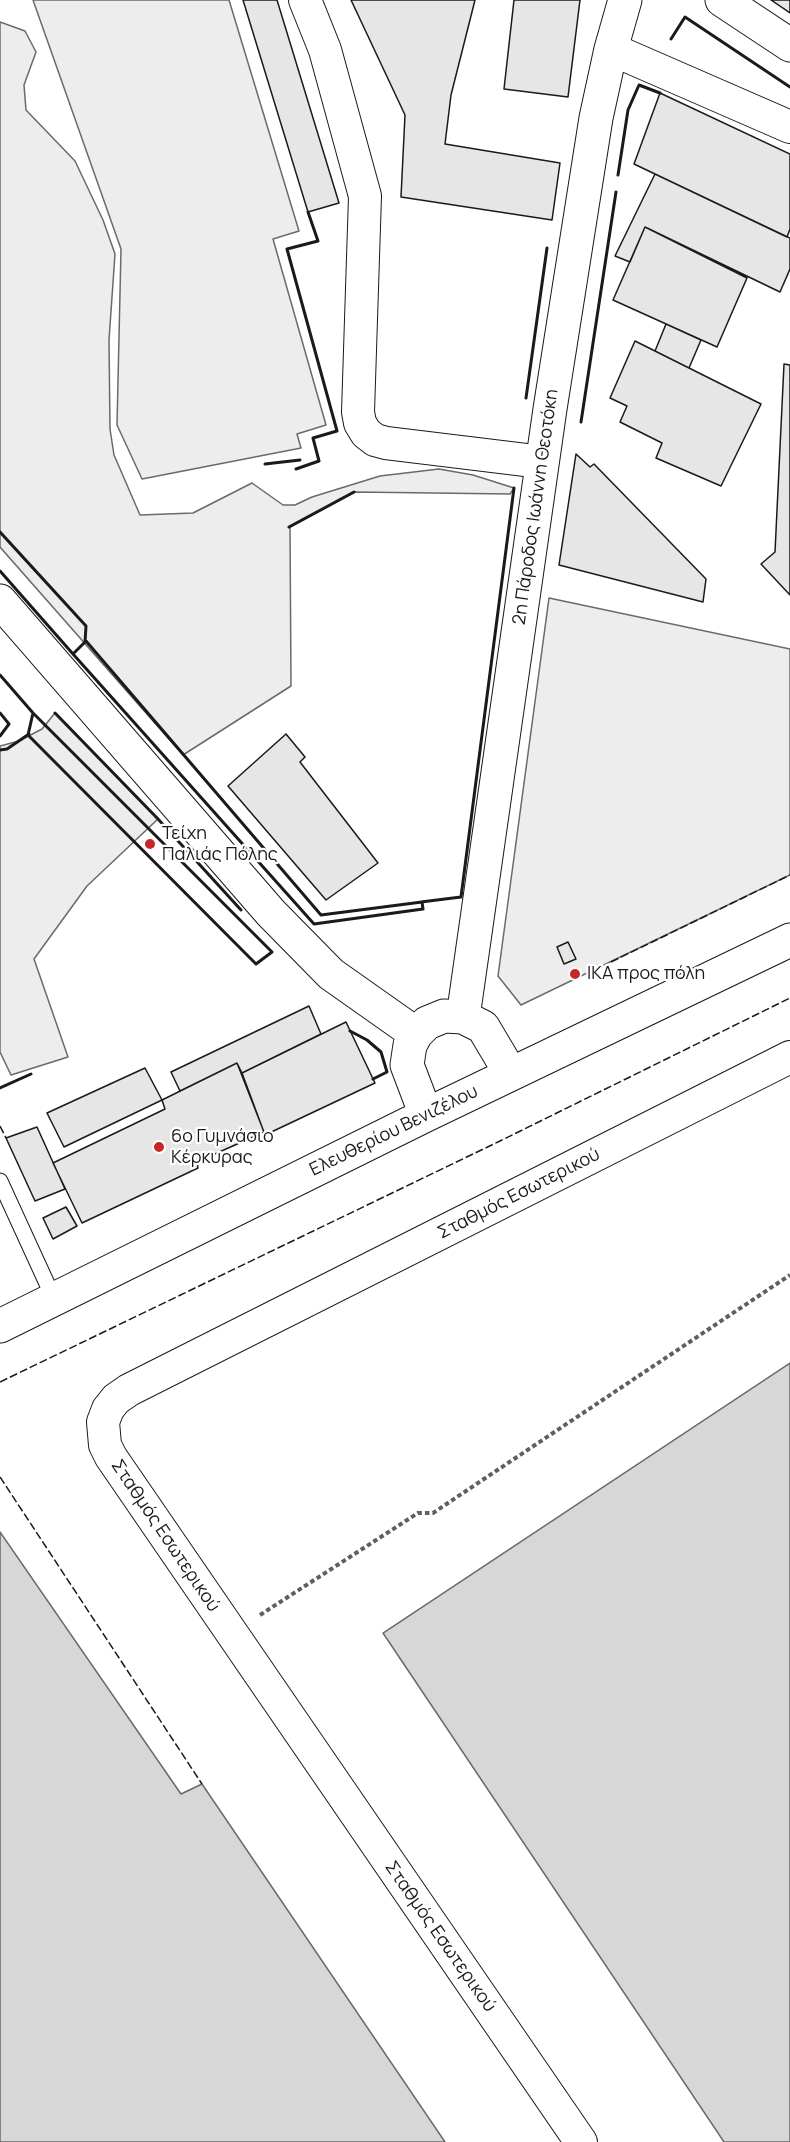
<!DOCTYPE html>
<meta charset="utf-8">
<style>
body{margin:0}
canvas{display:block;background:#fff}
</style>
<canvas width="790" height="2142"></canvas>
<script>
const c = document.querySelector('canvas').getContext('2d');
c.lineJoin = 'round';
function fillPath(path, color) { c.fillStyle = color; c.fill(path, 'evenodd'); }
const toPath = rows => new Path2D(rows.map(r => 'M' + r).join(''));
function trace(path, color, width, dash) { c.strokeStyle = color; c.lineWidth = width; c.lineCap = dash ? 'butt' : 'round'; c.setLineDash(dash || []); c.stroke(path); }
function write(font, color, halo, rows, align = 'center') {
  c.font = font + ' Manrope,sans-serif'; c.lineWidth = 4.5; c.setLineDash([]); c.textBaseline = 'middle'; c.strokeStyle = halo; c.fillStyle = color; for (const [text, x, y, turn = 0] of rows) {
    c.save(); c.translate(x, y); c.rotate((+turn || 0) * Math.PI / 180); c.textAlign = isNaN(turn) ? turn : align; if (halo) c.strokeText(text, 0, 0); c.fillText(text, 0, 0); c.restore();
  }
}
const built = toPath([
 [33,0,229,0,299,231,273,239,326,425,297,434,301,448,142,479,117,425,121,249,33,0],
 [0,22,25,31,36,52,24,85,26,110,75,161,103,220,115,254,109,340,110,429,114,455,140,515,193,513,252,483,283,505,295,505,312,497,380,476,439,469,473,475,514,488,510,494,355,492,290,527,291,686,183,755,0,547,0,22],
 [549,598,790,649,790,875,521,1005,498,976,549,598],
 [55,713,158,819,87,886,34,959,68,1057,11,1075,0,1052,0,746,19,741,42,729,55,713]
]);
const water = toPath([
 [790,1363,790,2142,724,2142,383,1633,790,1363],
 [0,1532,181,1794,202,1784,445,2142,0,2142,0,1532]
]);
const building = toPath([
 [243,0,277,0,339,203,308,212,243,0],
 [351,0,475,0,451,95,445,144,560,163,552,220,401,197,405,115,351,0],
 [514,0,580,0,568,97,504,89,514,0],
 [771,0,790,0,790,13,771,0],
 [660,93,790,154,790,229,787,237,634,164,660,93],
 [655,174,790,238,790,269,780,292,645,227,630,262,615,256,655,174],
 [645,227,747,278,717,347,613,300,645,227],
 [666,324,701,340,689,368,655,351,666,324],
 [635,341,761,404,721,486,656,458,662,443,620,422,627,406,610,398,635,341],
 [784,364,790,365,790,595,761,564,775,552,784,364],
 [576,454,590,467,594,464,706,579,703,602,559,565,576,454],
 [286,734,305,757,300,762,378,863,326,900,228,786,286,734],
 [568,942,576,959,564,964,557,947,568,942],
 [309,1006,321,1034,242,1073,237,1063,180,1091,171,1072,309,1006],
 [346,1022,375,1083,265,1135,242,1073,346,1022],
 [237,1063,264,1132,197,1162,198,1168,82,1223,53,1163,165,1109,162,1100,237,1063],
 [145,1068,162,1100,64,1147,47,1113,145,1068],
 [37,1127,65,1189,35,1201,6,1138,37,1127],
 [66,1207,77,1226,53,1239,43,1218,66,1207]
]);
const path = toPath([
 [260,1615,418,1513,433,1513,790,1275]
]);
const service = toPath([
 [0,1181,54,1299]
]);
const minor = toPath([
 [305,0,325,50,365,196,358,412,360,423,366,433,375,440,386,443,542,462],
 [611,49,790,127],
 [581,2142,111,1457,105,1445,103,1422,108,1409,116,1399,129,1390,790,1057]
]);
const tertiary = toPath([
 [463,1017,550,409,596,118,611,49,625,0]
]);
const secondary = toPath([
 [722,0,790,45],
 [0,601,271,913,331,974,416,1034],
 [426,1115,407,1065,410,1045,416,1034,427,1023,444,1016,463,1017,483,1027,511,1074],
 [0,1326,426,1115,790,940]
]);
const fence = toPath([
 [611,962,790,875],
 [0,1126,6,1138],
 [0,1382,500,1141,790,998],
 [0,1477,202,1784]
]);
const wall = toPath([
 [671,39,685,17,790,87],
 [618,175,628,110,639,85,660,93],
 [526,398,547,248],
 [581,422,616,192],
 [265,464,300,460],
 [296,469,319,461,313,438,337,431,287,249,318,241,308,212],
 [289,527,354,492],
 [0,532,86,626,85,642],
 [0,571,73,654,74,653],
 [86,641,321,915,422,902,423,909,314,924,73,654,86,641],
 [0,675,33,713],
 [0,713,9,724,0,736],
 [33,713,272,952,256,964,28,735,33,713],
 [55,713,158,819,241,910],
 [0,750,7,749,29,734],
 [421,902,461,897,514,488],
 [350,1031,367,1040,381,1052,387,1072,373,1079],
 [0,1088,31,1074]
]);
const markers = [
 [150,844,6,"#c62828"],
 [575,974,6,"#c62828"],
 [159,1147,6,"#c62828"]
];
const streetNames = [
 ["2η Πάροδος Ιωάννη Θεοτόκη",536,507,-82],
 ["Ελευθερίου Βενιζέλου",394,1131,-26],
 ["Σταθμός Εσωτερικού",519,1194,-27],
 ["Σταθμός Εσωτερικού",165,1536,56],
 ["Σταθμός Εσωτερικού",440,1937,55]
];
const poiNames = [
 ["Τείχη",162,834],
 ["Παλιάς Πόλης",162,855],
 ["ΙΚΑ προς πόλη",587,974],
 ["6ο Γυμνάσιο",171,1137],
 ["Κέρκυρας",171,1158]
];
fillPath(built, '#ededed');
trace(built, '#6a6a6a', 1.5);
fillPath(water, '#d7d7d7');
trace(water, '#6a6a6a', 1.5);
fillPath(building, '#e6e6e6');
trace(building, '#1a1a1a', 1.5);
trace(service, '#1a1a1a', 17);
trace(minor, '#1a1a1a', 34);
trace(tertiary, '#1a1a1a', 35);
trace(secondary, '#1a1a1a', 35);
trace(path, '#5f5f5f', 4, [4.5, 3]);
trace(service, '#fff', 15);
trace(minor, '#fff', 32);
trace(tertiary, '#fff', 33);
trace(secondary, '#fff', 33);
trace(fence, '#1a1a1a', 1.5, [8, 3]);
trace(wall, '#1a1a1a', 3);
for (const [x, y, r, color] of markers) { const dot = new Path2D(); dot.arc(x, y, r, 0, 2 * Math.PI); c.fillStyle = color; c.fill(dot); trace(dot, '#fff', 2); }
write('18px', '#1a1a1a', '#fff', streetNames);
write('18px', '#1a1a1a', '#fff', poiNames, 'left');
</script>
